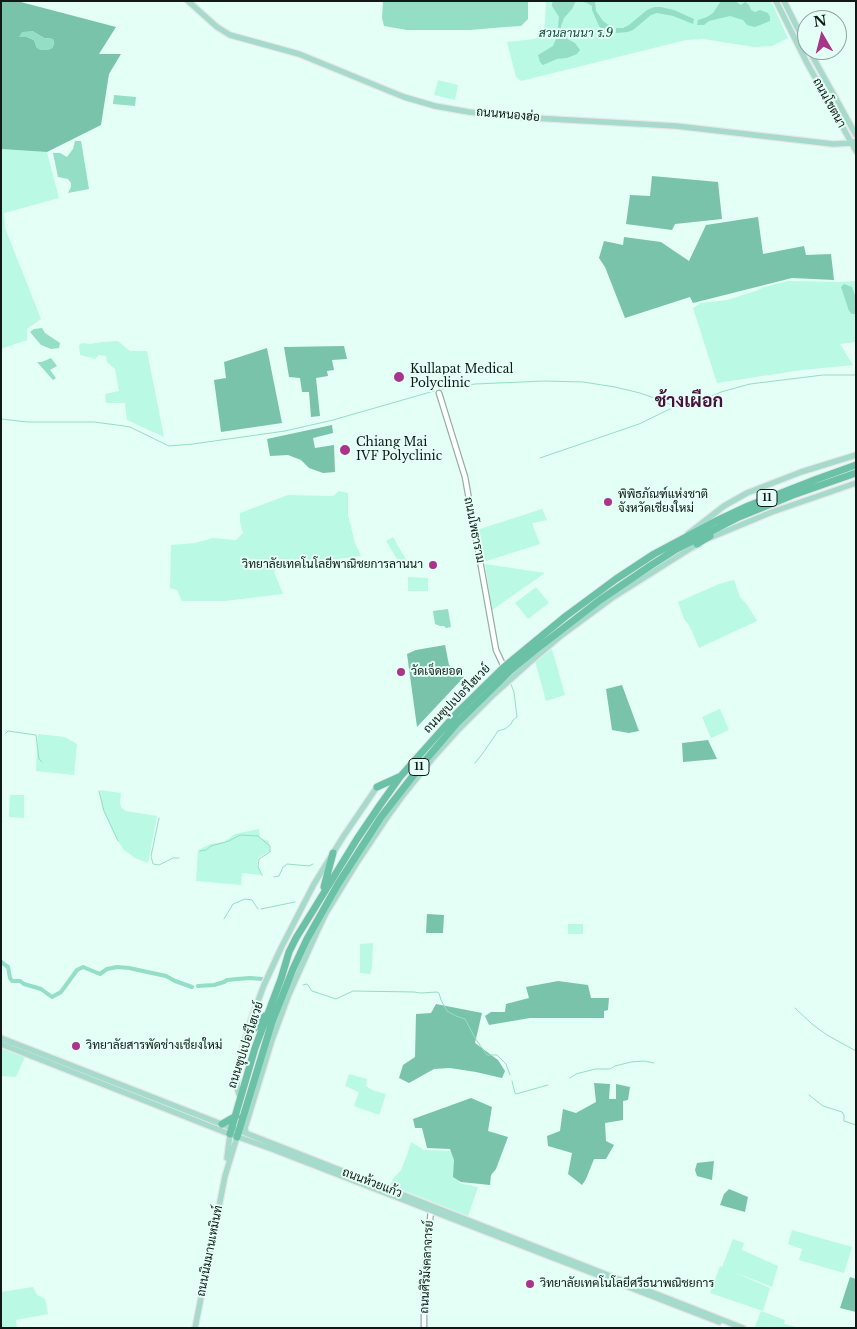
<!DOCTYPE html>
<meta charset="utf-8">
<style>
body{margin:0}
#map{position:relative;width:857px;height:1329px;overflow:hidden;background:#e4fff5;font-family:"Libre Baskerville",serif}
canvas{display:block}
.frame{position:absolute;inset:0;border:2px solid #101916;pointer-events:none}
.north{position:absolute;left:797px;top:10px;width:50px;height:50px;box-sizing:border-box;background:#e4fff5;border:1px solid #8fa39c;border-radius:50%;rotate:352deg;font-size:14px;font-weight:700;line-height:20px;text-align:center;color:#101916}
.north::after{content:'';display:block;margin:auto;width:18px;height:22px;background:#aa348c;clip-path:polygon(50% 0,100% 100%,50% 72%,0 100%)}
</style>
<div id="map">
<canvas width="857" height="1329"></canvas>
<div class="frame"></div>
<div class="north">N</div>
</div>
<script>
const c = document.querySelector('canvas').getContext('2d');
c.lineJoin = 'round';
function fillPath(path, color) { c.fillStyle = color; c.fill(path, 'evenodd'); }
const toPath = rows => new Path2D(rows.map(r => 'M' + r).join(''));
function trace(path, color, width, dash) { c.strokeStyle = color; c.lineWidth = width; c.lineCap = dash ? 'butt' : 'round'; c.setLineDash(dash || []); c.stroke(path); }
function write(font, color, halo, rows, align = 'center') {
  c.font = font + ' "Libre Baskerville",Sarabun,serif'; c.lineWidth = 4; c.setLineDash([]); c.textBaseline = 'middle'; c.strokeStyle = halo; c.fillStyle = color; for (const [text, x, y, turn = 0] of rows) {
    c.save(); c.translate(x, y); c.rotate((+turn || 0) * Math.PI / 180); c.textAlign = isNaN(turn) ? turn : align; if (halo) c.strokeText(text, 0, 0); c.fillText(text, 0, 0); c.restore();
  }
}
const green = toPath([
 [546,1,771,1,788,38,772,46,754,47,703,39,686,40,521,81,516,77,507,42,534,39,539,37,542,32,545,24],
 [438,80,458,85,455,100,434,95],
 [1,149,47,152,59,198,4,213,5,228,41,319,27,329,27,340,1,349],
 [788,281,838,282,856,281,856,342,840,344,853,365,802,370,717,383,693,308,701,303,727,300,756,291,764,287],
 [118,341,130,351,147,351,164,437,127,420,125,403,106,403,105,394,119,391,115,369,107,362,106,356,99,355,95,359,80,355,79,345,82,343,90,344,102,342],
 [339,491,348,493,348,515,355,543,361,556,279,566,274,572,283,594,225,601,182,601,177,590,170,588,171,545,195,543,213,538,236,540,243,533,240,522,240,513,288,495,333,496],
 [542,509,547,520,532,523,540,544,483,562,477,530],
 [393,537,408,563,402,567,386,541],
 [485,564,545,573,492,610],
 [408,577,428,578,428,591,408,591],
 [734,580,740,597,748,606,757,621,699,648,689,625,684,619,678,602,719,584],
 [536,587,549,603,528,619,515,603],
 [552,649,565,695,546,701,535,661],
 [720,709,729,730,711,738,702,717],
 [38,734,65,737,77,744,74,775,36,771],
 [100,790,121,793,120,802,121,807,126,811,157,816,148,863,135,858,123,849,117,839,102,808],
 [10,795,24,795,24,818,9,817],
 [259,829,260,838,269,841,270,851,258,858,257,865,261,875,242,873,241,885,196,881,198,850,211,844,224,842,235,834],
 [568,924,583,924,583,934,568,934],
 [373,943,372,968,370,974,360,973,360,944],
 [1,1048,25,1057,16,1077,1,1076],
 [349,1074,367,1079,366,1086,372,1090,386,1094,379,1115,354,1106,359,1092,345,1086],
 [411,1142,424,1150,456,1151,459,1183,478,1187,468,1216,390,1185,393,1179,401,1170,407,1155],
 [792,1230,852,1247,844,1273,799,1260,802,1249,788,1244],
 [733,1239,744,1243,742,1250,778,1266,772,1287,734,1272,770,1288,763,1311,710,1293,720,1266,722,1267],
 [33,1287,37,1295,45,1299,48,1314,16,1320,17,1328,1,1328,1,1292],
 [761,1311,785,1320,784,1324,800,1328,755,1327]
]);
const forest = toPath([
 [1,1,17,1,116,27,99,54,121,54,109,74,101,125,47,152,1,149],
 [32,31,44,38,53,39,54,44,52,48,47,50,37,48,34,40,27,37,19,37],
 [652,176,718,182,722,219,675,224,672,230,626,224,630,195,650,196],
 [758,217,763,254,804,246,806,255,831,254,834,280,792,278,693,303,690,297,625,318,605,267,599,258,604,241,623,245,624,237,661,242,689,261,706,225],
 [344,346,347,359,332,360,334,370,327,371,328,376,316,378,320,416,311,417,309,392,302,392,300,378,289,377,284,347],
 [267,348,282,423,221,432,214,380,226,378,224,362],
 [332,425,333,433,313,438,315,448,334,445,335,472,323,473,309,468,301,460,288,455,270,456,267,439],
 [445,645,449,665,464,677,417,727,407,654,416,650],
 [622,685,639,731,629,733,612,730,606,689],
 [708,740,717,759,683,762,682,743],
 [427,914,444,915,443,933,426,933],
 [558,981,588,985,591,998,609,998,608,1010,604,1011,604,1018,530,1018,489,1025,485,1016,491,1012,505,1012,506,1004,529,998,526,987],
 [436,1004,482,1013,475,1043,498,1060,505,1071,502,1078,476,1072,450,1068,434,1069,409,1083,399,1078,403,1065,415,1057,416,1014,431,1013],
 [594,1083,610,1084,609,1099,616,1099,616,1084,630,1087,628,1100,623,1101,623,1120,605,1123,606,1141,614,1145,606,1159,594,1159,586,1179,582,1185,568,1174,572,1153,548,1146,547,1136,560,1131,563,1109,576,1113,596,1102],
 [471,1098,492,1107,488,1131,508,1137,496,1169,491,1175,490,1185,461,1182,453,1177,454,1160,450,1149,427,1148,422,1128,415,1128,413,1119],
 [714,1161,712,1180,697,1176,695,1170,697,1163],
 [729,1189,748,1197,745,1212,720,1205,724,1194],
 [850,1277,856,1279,856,1312,840,1308]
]);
const water = toPath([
 [383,1,528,1,528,19,521,26,505,27,470,30,407,30,384,26,382,18],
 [555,1,576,1,572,9,564,18,561,26,561,31,562,36,575,43,580,50,577,54,567,58,557,59,543,65,540,62,538,55,553,46,559,32,558,26,559,17,552,6,552,3],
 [579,1,595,1,596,11,603,21,613,28,612,33,603,30,599,26,592,10,592,6,587,3],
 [721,1,735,1,741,5,745,2,749,5,751,10,755,12,760,10,768,13,770,17,770,21,755,27,747,25,743,20,730,16,709,21,704,25,697,25,698,20,707,17,713,13],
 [654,7,661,7,674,10,694,19,693,24,673,16,657,13,651,15,633,30,628,32,616,33,616,28,623,28,629,25,647,10],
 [32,31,44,38,53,39,54,44,52,48,47,50,40,50,37,48,34,40,27,37,19,37,22,32],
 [114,95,136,97,135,106,113,104],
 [75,141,81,141,89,189,68,193,71,187,71,183,68,179,58,177,53,153,60,153,67,157,73,149],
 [844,284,852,287,856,298,856,314,852,314,849,311,841,287],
 [42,328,45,333,60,343,59,348,51,349,41,345,30,332,34,329],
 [51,358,57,366,50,370,56,378,53,380,37,362,42,362],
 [448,609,451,627,446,628,444,626,440,626,435,624,433,611]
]);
const stream = toPath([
 [442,389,475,384,544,381,583,382,615,387,640,393,666,402,673,407],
 [1,419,27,422,94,422,117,425,130,427,169,446,193,444,285,431,333,420,434,391],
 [540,458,639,424,674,407,701,401,721,392,750,384,823,375,856,375],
 [686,555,702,546],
 [679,559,683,557],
 [5,734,8,731,36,735,39,759,42,762],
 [475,763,483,753,498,731,505,729,511,724,513,720,517,717,514,692,510,682],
 [99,791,104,811,118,841],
 [159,818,151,856,153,864,159,865,173,858,179,858],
 [200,851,206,850,211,846,229,841,240,835,258,836,270,846,270,852,259,859,258,867,262,875],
 [274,877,279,876,283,867,287,864,309,866,313,864],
 [261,909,295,902],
 [224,919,233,904,245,899,252,900,258,909],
 [303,985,307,984,312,991,336,999,353,991,414,992,421,993,437,992,439,993,441,1000,447,1011,456,1016,465,1019,475,1038,487,1055,497,1055,506,1064,510,1075],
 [795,1008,812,1024,827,1035,856,1051],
 [570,1078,576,1074,595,1069,610,1069,615,1066,631,1062,644,1061,654,1063],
 [512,1081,515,1093,516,1094,548,1085],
 [809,1095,823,1106,842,1112,844,1115,844,1121,856,1125]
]);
const canal = toPath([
 [1,962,8,967,10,978,12,981,20,981,24,984,41,989,52,997,61,992,77,970,83,967,100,974,107,969,117,967,129,968,166,976,175,981,192,987],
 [198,986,214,985,224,982,227,980,237,979,250,978,262,979]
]);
const minor = toPath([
 [439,393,465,477,496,650,504,667],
 [424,1328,424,1280,431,1210]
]);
const major = toPath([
 [188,1,217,27,230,35,299,54,404,97,435,106,469,112,516,117,676,126,833,144,852,143,856,141],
 [776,1,807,63,856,151],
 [784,1,807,47],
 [809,50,856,135],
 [688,534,724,506,747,493,801,472,856,455],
 [707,539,772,512,856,483],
 [1,1038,234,1129],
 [1,1044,227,1133,272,1149,719,1322],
 [240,1097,237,1088,237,1076,238,1064,251,1020,264,985,281,948,314,884,343,837,377,787],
 [243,1132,743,1328],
 [246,1133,245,1128,272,1040,289,994,316,934,326,913,356,864,386,819,404,794,432,759,459,729,492,696,529,663,562,635,612,598,699,543],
 [227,1158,230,1134],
 [195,1328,225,1176,237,1137]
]);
const highway = toPath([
 [697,544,710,536],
 [377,787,399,777],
 [324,887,333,853],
 [246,1038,265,1016],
 [222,1124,236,1116],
 [230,1134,255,1048,281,979,289,952,296,938,314,909,357,839,380,805,400,777,456,714,504,667,566,616,616,579,654,554,716,521,748,506,817,479,856,465],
 [237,1137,272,1022,293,969,307,939,338,884,381,817,423,763,457,723,511,670,534,651,600,600,650,566,675,550,739,517,793,495,856,473]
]);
const markers = [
 [399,377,6,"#aa348c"],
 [345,450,6,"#aa348c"],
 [608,502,5,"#aa348c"],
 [433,565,5,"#aa348c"],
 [401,672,5,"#aa348c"],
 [76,1046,5,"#aa348c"],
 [530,1284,5,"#aa348c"]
];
const shields = [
 [767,498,20],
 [419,767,20]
];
const shieldNames = [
 ["11",767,498],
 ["11",419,767]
];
const parkNames = [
 ["สวนลานนา ร.9",576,34]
];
const streetNames = [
 ["ถนนโชตนา",829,103,61],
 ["ถนนหนองฮ่อ",508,115,5],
 ["ถนนโพธาราม",474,530,79],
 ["ถนนซุปเปอร์ไฮเวย์",457,699,-46],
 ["ถนนซุปเปอร์ไฮเวย์",246,1045,-72],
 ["ถนนห้วยแก้ว",372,1183,21],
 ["ถนนนิมมานเหมินท์",210,1251,-79],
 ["ถนนศิริมังคลาจารย์",427,1267,-87]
];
const poiNames = [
 ["Kullapat Medical",410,370],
 ["Polyclinic",410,384],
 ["Chiang Mai",356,443],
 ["IVF Polyclinic",356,457],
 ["พิพิธภัณฑ์แห่งชาติ",618,495],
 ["จังหวัดเชียงใหม่",618,509],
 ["วิทยาลัยเทคโนโลยีพาณิชยการลานนา",423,565,"right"],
 ["วัดเจ็ดยอด",411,672],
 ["วิทยาลัยสารพัดช่างเชียงใหม่",86,1046],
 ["วิทยาลัยเทคโนโลยีศรีธนาพณิชยการ",540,1284]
];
const districtNames = [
 ["ช้างเผือก",689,402]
];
fillPath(green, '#bafae4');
fillPath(forest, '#79c3ab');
fillPath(water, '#93dec5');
trace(stream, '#93dec5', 1);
trace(canal, '#93dec5', 4);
trace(minor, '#95aea5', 7);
trace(major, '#e7e8e8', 8);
trace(highway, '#e7e8e8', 9);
trace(minor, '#fff', 4.5);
trace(major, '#a6daca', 5.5);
trace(highway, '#6ac1a6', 7);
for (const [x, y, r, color] of markers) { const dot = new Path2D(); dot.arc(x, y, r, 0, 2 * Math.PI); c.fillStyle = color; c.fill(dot); trace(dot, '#e4fff5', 2); }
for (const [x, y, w] of shields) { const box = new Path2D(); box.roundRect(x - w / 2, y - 8.5, w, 17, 4); c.fillStyle = '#e4fff5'; c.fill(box); trace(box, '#101916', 1); }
write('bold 11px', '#101916', null, shieldNames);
write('italic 12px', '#0f4e3e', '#e4fff5', parkNames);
write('12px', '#101916', '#e4fff5', streetNames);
write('12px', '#101916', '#e4fff5', poiNames, 'left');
write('bold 18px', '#48103a', '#e4fff5', districtNames);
</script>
